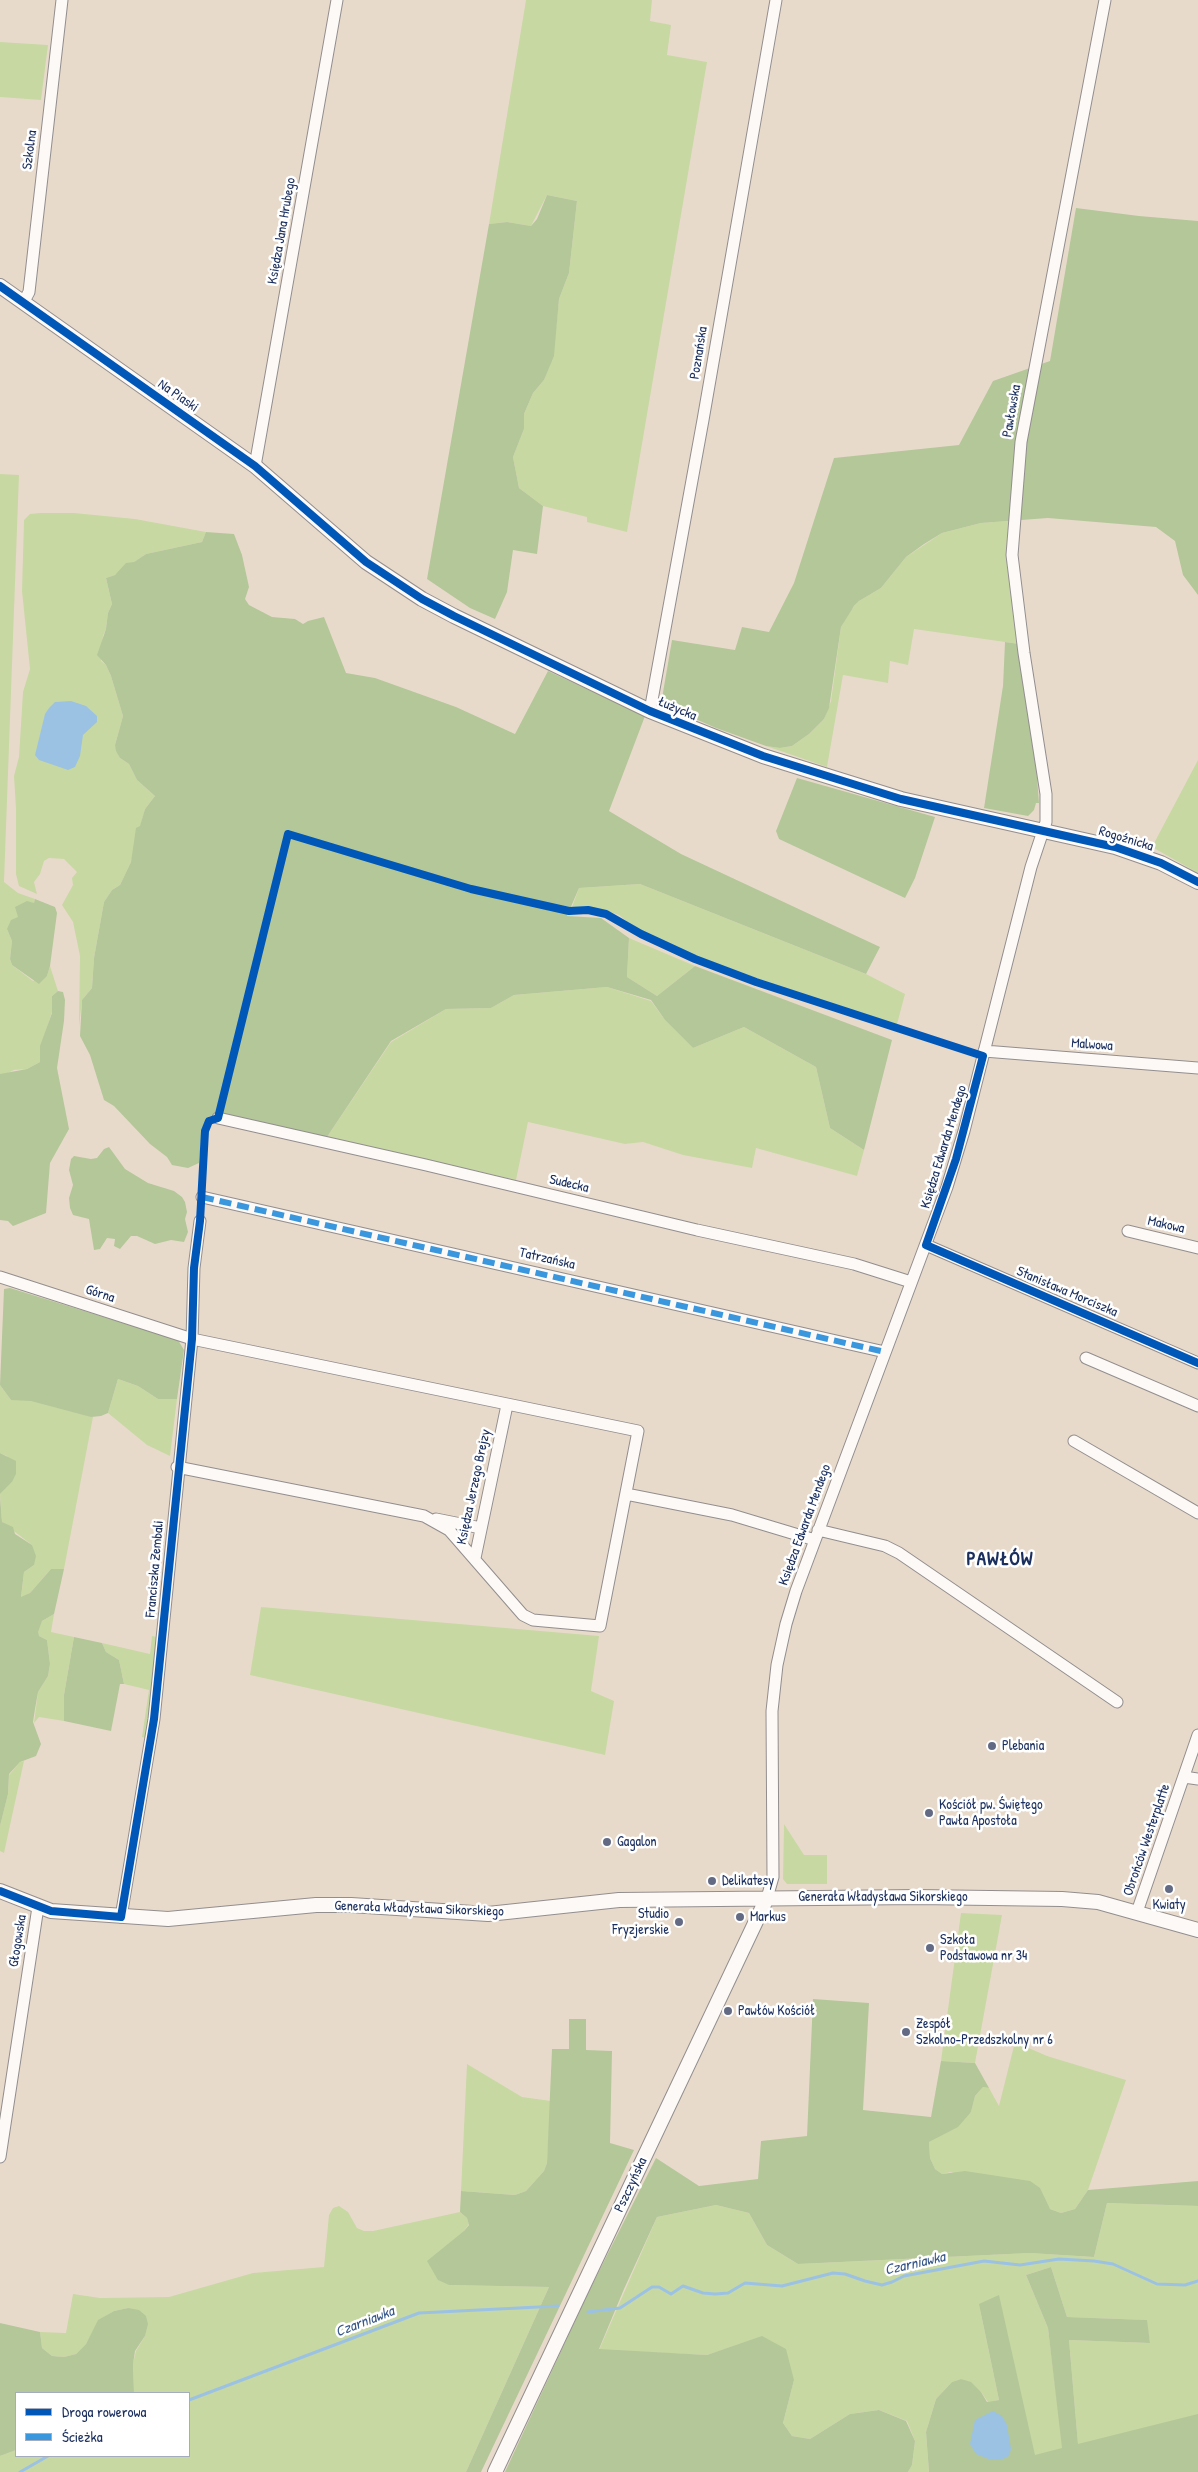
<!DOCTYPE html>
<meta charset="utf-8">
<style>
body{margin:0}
#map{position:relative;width:1198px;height:2472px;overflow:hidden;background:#e8dacb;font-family:"Patrick Hand",sans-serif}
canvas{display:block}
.legend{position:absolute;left:15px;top:2392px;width:175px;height:65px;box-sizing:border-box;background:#fff;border:1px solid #a4acbf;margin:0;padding:6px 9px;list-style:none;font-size:15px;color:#1b2f5e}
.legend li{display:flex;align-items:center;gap:10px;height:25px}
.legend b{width:25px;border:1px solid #a4acbf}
</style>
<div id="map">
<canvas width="1198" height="2472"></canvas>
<ul class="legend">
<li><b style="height:6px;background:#0057b8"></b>Droga rowerowa</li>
<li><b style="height:6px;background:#3a97de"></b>Ścieżka</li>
</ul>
</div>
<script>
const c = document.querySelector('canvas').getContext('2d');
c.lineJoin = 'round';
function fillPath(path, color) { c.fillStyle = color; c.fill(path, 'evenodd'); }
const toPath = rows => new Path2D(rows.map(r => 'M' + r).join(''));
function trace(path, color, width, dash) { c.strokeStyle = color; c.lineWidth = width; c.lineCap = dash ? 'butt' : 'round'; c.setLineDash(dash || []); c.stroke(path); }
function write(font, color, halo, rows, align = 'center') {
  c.font = font + ' "Patrick Hand",sans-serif'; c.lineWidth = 5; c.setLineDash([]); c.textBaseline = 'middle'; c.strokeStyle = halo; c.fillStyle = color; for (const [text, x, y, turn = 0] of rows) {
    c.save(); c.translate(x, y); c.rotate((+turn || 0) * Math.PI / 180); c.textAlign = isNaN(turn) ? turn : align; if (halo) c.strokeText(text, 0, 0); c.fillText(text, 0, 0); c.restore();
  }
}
const green = toPath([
 [526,0,652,0,650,21,671,25,667,55,707,62,627,532,587,522,587,517,543,506,519,488,513,457,524,429,524,414,533,393,544,380,553,356,559,299,569,273,577,201,547,195,531,226,507,222,489,224],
 [0,42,48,45,41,100,0,97],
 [0,474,19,475,4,882,18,893,35,899,34,904,7,929,12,941,10,959,12,965,33,981,47,976,50,966,58,991,52,996,52,1012,41,1046,40,1062,27,1069,14,1070,6,1074,0,1074],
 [40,513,74,513,135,519,206,532,202,542,146,554,115,575,106,578,112,604,108,613,106,629,103,636,101,661,106,665,111,676,123,716,115,745,120,758,129,764,137,780,155,796,145,809,131,862,120,885,112,890,104,902,94,958,92,988,82,1000,79,1027,80,956,73,922,62,905,73,885,72,878,77,872,64,859,49,858,44,861,40,874,34,882,37,894,19,886,16,874,16,809,14,776,19,757,23,692,30,669,22,591,24,520,30,514],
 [1008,521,1007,565,1019,644,914,629,908,665,890,661,888,683,843,675,827,767,766,746,780,748,792,746,809,734,824,719,831,701,841,627,848,613,859,601,881,588,906,557,942,533,981,523],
 [1198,760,1198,873,1152,847],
 [640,884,866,974,905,994,896,1028,706,960,637,930,619,915,607,911,572,907,579,888],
 [629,938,695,966,657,996,627,977],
 [607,987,651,1001,665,1020,693,1048,744,1027,816,1067,830,1128,864,1150,857,1176,756,1148,752,1168,683,1155,643,1142,625,1144,528,1122,516,1180,327,1137,391,1042,446,1009,491,1008,514,995],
 [118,1379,138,1386,158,1399,177,1399,170,1456,147,1445,108,1413],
 [0,1385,11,1400,31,1400,93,1417,64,1569,51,1569,30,1593,21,1598,24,1572,34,1565,32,1545,2,1522,0,1494,12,1482,7,1456,0,1453],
 [261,1607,599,1636,591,1691,614,1701,605,1755,250,1675],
 [54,1614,51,1632,74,1637,64,1695,64,1721,39,1717,34,1723,38,1692,48,1676,50,1664,47,1640,39,1636,37,1632,42,1621],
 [152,1636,157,1637,146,1738,142,1737,149,1690,124,1684,119,1660,106,1652,102,1643,150,1654],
 [24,1761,4,1853,0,1851,0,1826,8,1794,9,1775,20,1762],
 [784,1824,804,1855,827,1855,827,1884,787,1884,783,1879],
 [961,1913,1002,1915,975,2063,941,2061],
 [1015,2042,1047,2056,1126,2080,1088,2190,1075,2209,1061,2213,951,2172,942,2174,935,2169,930,2158,929,2142,971,2112,975,2096,983,2087,989,2088,999,2106],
 [467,2064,522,2097,551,2101,547,2163,544,2171,526,2191,515,2195,461,2191],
 [1107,2203,1198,2206,1198,2472,1018,2472,979,2304,999,2400,988,2402,981,2392,961,2379,952,2382,936,2399,926,2432,929,2472,908,2472,912,2465,915,2441,907,2421,879,2410,850,2414,810,2439,792,2436,783,2423,794,2380,762,2337,707,2355,599,2350,657,2217,716,2205,749,2213,767,2245,798,2264,1030,2253,1094,2257],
 [1051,2267,1067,2317,1146,2320,1150,2343,1069,2340,1078,2444,1063,2448,1048,2328,1026,2275],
 [339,2206,348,2212,357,2228,364,2231,373,2231,460,2212,467,2218,469,2224,464,2231,449,2285,549,2287,466,2472,0,2472,0,2456,16,2450,16,2456,189,2456,189,2393,134,2393,133,2363,136,2351,145,2336,128,2308,114,2311,99,2320,86,2344,76,2354,64,2357,52,2356,42,2348,40,2332,66,2333,73,2294,100,2298,169,2297,253,2273,324,2267,329,2215,333,2208]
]);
const forest = toPath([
 [547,195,577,201,569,273,559,299,554,356,544,380,533,393,524,414,524,429,513,457,519,488,543,506,537,554,513,550,507,592,495,619,470,608,427,579,489,224,507,222,531,226,537,219],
 [1076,208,1139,216,1198,221,1198,595,1183,575,1175,541,1156,527,1048,518,981,523,942,533,924,544,906,557,881,588,859,601,854,606,841,627,829,708,824,719,809,734,792,746,780,748,766,746,716,728,661,704,672,640,735,650,742,627,769,632,794,583,834,458,959,445,993,381,1050,361],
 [206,532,234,534,242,555,249,587,245,599,249,605,272,617,295,619,303,624,308,621,324,617,346,673,375,678,456,707,515,734,548,671,645,716,609,811,681,854,880,947,866,974,640,884,579,888,567,916,601,918,629,938,627,977,657,996,695,966,892,1040,864,1150,830,1128,816,1067,744,1027,693,1048,665,1020,651,1000,607,987,514,995,491,1008,446,1009,391,1041,327,1137,214,1115,208,1117,202,1129,199,1163,188,1168,172,1165,167,1157,150,1144,114,1106,104,1100,90,1055,80,1036,82,1000,92,988,94,958,104,902,112,890,120,885,131,862,136,828,140,826,145,809,155,796,137,780,129,764,120,758,116,751,115,745,123,716,111,676,106,665,97,655,106,629,108,613,112,604,106,578,115,575,126,563,134,562,146,554,202,542],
 [1005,642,1019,644,1026,705,1036,764,1039,803,1036,803,1034,810,1028,816,984,808,1003,686],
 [797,778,935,817,915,878,905,898,779,839,776,831],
 [35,899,55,907,57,913,50,966,47,976,39,984,12,965,10,959,12,941,7,929,11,920,18,917,15,907,27,901,34,903],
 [58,991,63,992,65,1000,64,1021,57,1068,69,1129,50,1163,46,1213,13,1226,8,1221,0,1220,0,1074,27,1069,40,1062,40,1046,52,1013,52,996],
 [109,1147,125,1169,148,1183,174,1191,182,1197,185,1202,187,1212,185,1219,188,1232,184,1242,171,1240,155,1244,137,1236,131,1236,120,1249,114,1246,115,1239,107,1238,100,1249,94,1250,89,1219,73,1215,70,1208,69,1198,73,1185,69,1170,71,1159,74,1156,91,1159,97,1158,104,1149],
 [10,1288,178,1340,184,1350,177,1399,158,1399,138,1386,118,1379,108,1413,101,1416,91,1417,31,1401,11,1400,0,1385,4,1289],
 [0,1453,16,1461,16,1474,12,1482,0,1494],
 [0,1496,2,1522,13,1527,15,1534,32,1545,36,1556,34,1565,24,1572,21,1597,30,1593,51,1569,64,1569,54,1614,42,1621,38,1632,39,1636,47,1640,50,1664,48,1676,38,1692,35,1709,33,1722,41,1744,36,1756,20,1762,9,1774,8,1794,0,1826],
 [74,1637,102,1643,106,1652,119,1660,124,1684,120,1684,111,1731,64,1721,64,1695],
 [813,1999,869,2003,863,2110,931,2117,941,2061,975,2063,989,2088,983,2087,975,2096,971,2112,958,2127,929,2142,930,2158,935,2169,942,2174,965,2171,1030,2181,1040,2188,1050,2209,1061,2213,1075,2209,1088,2190,1198,2181,1198,2206,1107,2203,1094,2257,1030,2253,798,2264,767,2245,749,2213,716,2205,657,2217,624,2289,599,2349,707,2355,762,2336,786,2349,794,2380,783,2423,792,2436,810,2439,850,2414,879,2410,906,2421,915,2441,912,2465,908,2472,505,2472,588,2293,656,2158,699,2186,758,2179,761,2141,807,2136],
 [569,2019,586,2019,586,2050,612,2051,610,2143,634,2150,481,2472,466,2472,549,2287,449,2285,438,2280,427,2261,464,2231,469,2225,467,2218,460,2212,461,2191,515,2195,526,2191,544,2171,547,2163,552,2049,569,2049],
 [1051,2267,1067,2317,1147,2320,1150,2343,1069,2340,1078,2444,1198,2414,1198,2472,929,2472,926,2432,936,2399,952,2382,961,2379,971,2382,981,2392,987,2402,999,2400,979,2304,999,2295,1035,2455,1062,2448,1048,2328,1026,2275],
 [128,2308,139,2310,146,2316,148,2324,145,2336,135,2351,133,2364,134,2393,16,2393,16,2450,0,2456,0,2323,40,2332,42,2348,52,2356,64,2357,76,2354,86,2344,98,2320,114,2311]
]);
const water = toPath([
 [71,701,86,706,97,716,97,722,83,735,80,756,75,767,68,770,39,760,35,755,45,714,49,708,55,702],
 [993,2411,1002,2416,1007,2425,1011,2449,1009,2456,1001,2460,991,2460,976,2454,970,2444,975,2420]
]);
const stream = toPath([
 [588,2312,620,2308,652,2287,659,2287,671,2294,683,2286,703,2293,715,2294,728,2293,745,2283,782,2286,833,2273,845,2274,865,2281,882,2285,892,2282,904,2276,984,2261,1020,2265,1059,2259,1094,2261,1113,2264,1157,2284,1185,2285,1198,2281],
 [189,2400,419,2313,558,2306],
 [20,2472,48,2456]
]);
const minor = toPath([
 [23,303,29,292,62,0],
 [255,466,337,0],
 [650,711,703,420,776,0],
 [984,1051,1198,1068],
 [218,1118,426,1165,697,1230,854,1264,911,1282],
 [202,1197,885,1352],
 [1128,1231,1198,1248],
 [926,1245,1198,1363],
 [0,1277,192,1339,638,1431,600,1626,533,1620,523,1615,449,1530,424,1516,177,1467],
 [1086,1358,1198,1406],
 [1074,1441,1198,1513],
 [626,1494,732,1515,815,1540],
 [436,1519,481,1528],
 [818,1530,885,1546,899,1553,1117,1702],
 [475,1558,507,1405],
 [1184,1777,1198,1779],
 [767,1898,773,1877,772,1711,777,1665,786,1624,796,1591,947,1187,964,1131,1031,867,1046,822,1046,794,1024,653,1012,555,1021,442,1105,0],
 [1137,1912,1198,1735],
 [121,1917,154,1719,192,1339,194,1268,200,1221],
 [0,2157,38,1907]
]);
const tertiary = toPath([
 [0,286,255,466,366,562,422,599,454,616,650,711,763,756,901,799,1115,847,1161,863,1198,882],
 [0,1891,51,1911,168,1919,316,1905,351,1905,488,1914,619,1900,918,1897,1062,1899,1098,1902,1198,1930],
 [495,2472,767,1898]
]);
const quiet = toPath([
 [202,1197,885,1352]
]);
const cycleway = toPath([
 [0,286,255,466,366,562,422,599,454,616,650,711,763,756,901,799,1115,847,1161,863,1198,882],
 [0,1891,51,1911,121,1917,154,1719,192,1339,194,1268,200,1221,205,1131,209,1121,218,1118,288,834,471,889,569,911,588,910,606,914,641,934,695,959,756,982,983,1056,956,1159,926,1245,1198,1363]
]);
const markers = [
 [992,1746,5,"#636b84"],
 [929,1813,5,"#636b84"],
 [607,1842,5,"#636b84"],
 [712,1881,5,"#636b84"],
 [1169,1889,5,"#636b84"],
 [740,1917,5,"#636b84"],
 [679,1922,5,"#636b84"],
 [930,1948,5,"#636b84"],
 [728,2011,5,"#636b84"],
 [906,2032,5,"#636b84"]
];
const streetNames = [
 ["Szkolna",30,150,-83],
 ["Księdza Jana Hrubego",282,231,-80],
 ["Poznańska",699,353,-81],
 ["Na Piaski",178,396,35],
 ["Pawłowska",1012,411,-80],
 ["Łużycka",677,709,23],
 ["Rogoźnicka",1126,839,17],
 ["Malwowa",1092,1045,4],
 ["Księdza Edwarda Mendego",944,1147,-73],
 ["Sudecka",569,1184,13],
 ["Makowa",1166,1225,13],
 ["Tatrzańska",547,1259,13],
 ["Stanisława Morciszka",1067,1292,23],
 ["Górna",100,1294,18],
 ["Księdza Jerzego Brejzy",474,1487,-78],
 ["Księdza Edwarda Mendego",805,1525,-70],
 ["Franciszka Zembali",155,1569,-85],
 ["Obrońców Westerplatte",1147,1840,-71],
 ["Generała Władysława Sikorskiego",883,1897],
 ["Generała Władysława Sikorskiego",419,1909,2],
 ["Głogowska",18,1941,-81],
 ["Pszczyńska",631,2185,-65]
];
const poiNames = [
 ["Plebania",1002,1746],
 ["Kościół pw. Świętego",939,1805],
 ["Pawła Apostoła",939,1821],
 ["Gagalon",617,1842],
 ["Delikatesy",722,1881],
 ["Kwiaty",1169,1905,"center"],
 ["Studio",669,1914,"right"],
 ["Fryzjerskie",669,1930,"right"],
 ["Markus",750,1917],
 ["Szkoła",940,1940],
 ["Podstawowa nr 34",940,1956],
 ["Pawłów Kościół",738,2011],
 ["Zespół",916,2024],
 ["Szkolno-Przedszkolny nr 6",916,2040]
];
const waterNames = [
 ["Czarniawka",915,2264,-13],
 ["Czarniawka",365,2322,-21]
];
const districtNames = [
 ["PAWŁÓW",1000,1560]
];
fillPath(green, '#c8d8a3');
fillPath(forest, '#b4c799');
fillPath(water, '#9bc2e3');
trace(stream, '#9bc2e3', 3);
trace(minor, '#928e8e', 13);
trace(tertiary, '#928e8e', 16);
trace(minor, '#fcf9f7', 11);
trace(tertiary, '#fcf9f7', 14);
trace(quiet, '#3a97de', 6, [12, 6]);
trace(cycleway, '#0057b8', 8);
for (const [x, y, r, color] of markers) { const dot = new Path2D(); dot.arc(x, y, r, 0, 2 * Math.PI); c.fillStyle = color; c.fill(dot); trace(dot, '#fff', 2); }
write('14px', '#1b2f5e', '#fff', streetNames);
write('14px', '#1b2f5e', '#fff', poiNames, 'left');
write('italic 15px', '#385889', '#fff', waterNames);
c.letterSpacing = '1px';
write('bold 19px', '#1b2f5e', '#fff', districtNames);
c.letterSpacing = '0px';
</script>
